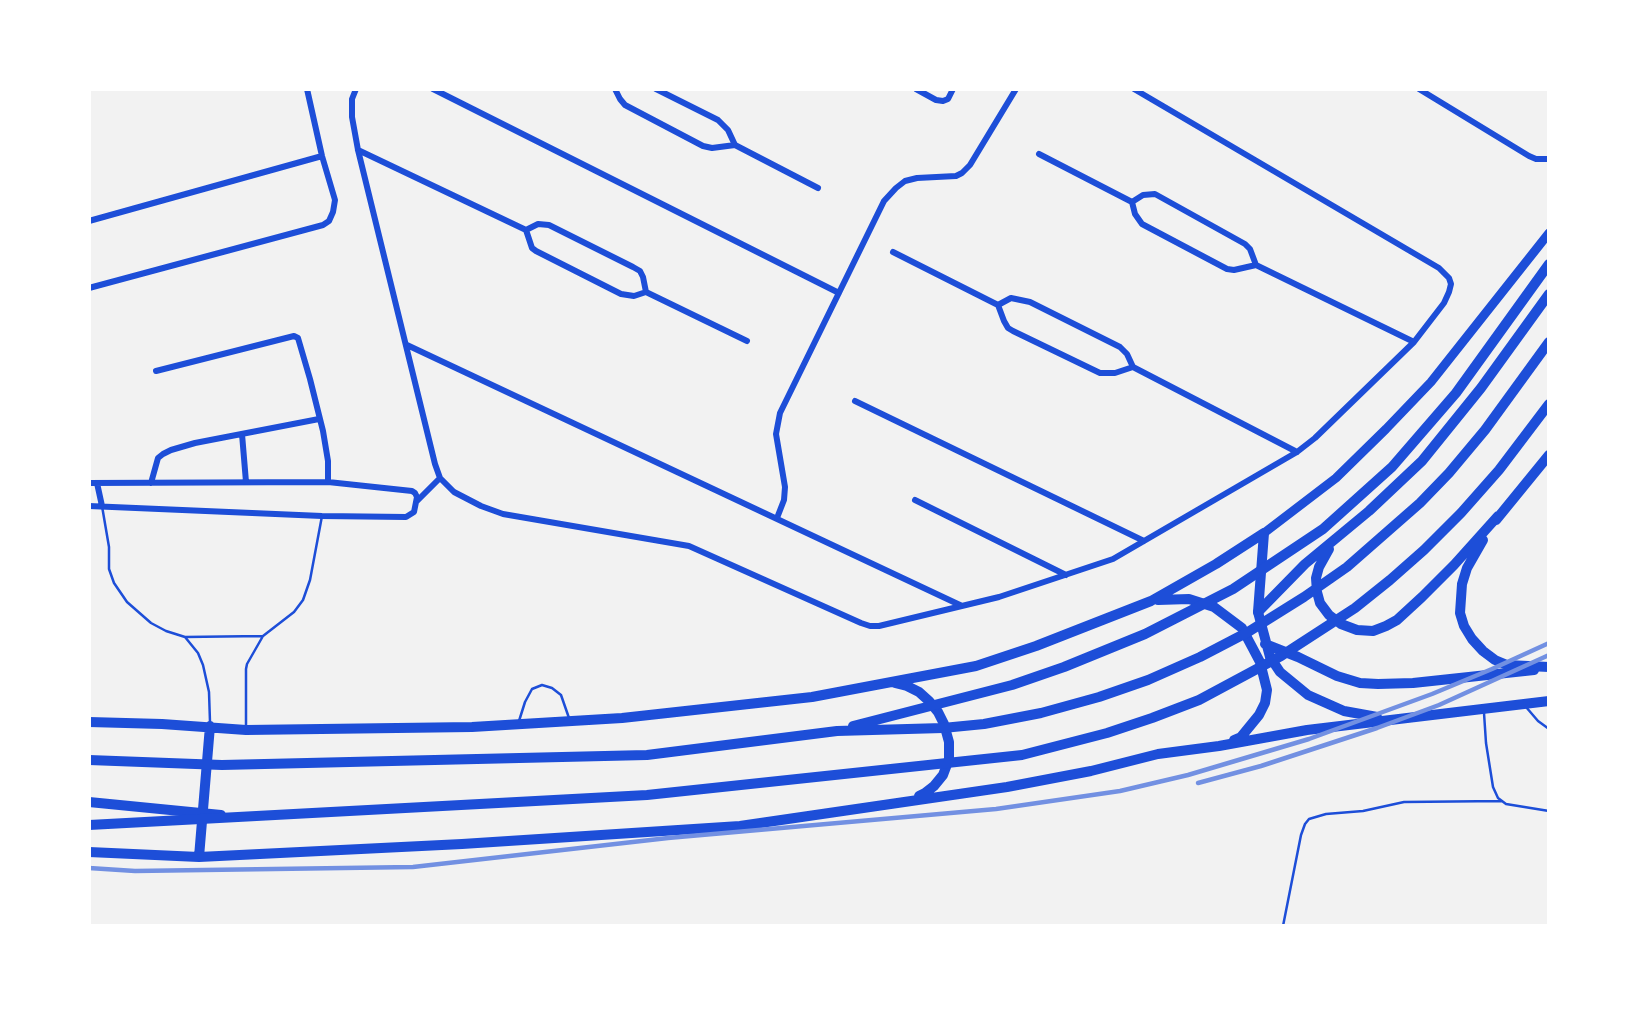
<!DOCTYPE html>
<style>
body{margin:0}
#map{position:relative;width:1638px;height:1015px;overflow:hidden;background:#f2f2f2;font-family:Arial,sans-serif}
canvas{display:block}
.frame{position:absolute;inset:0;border:91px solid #fff;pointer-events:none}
</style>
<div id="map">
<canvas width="1638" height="1015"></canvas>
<div class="frame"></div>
</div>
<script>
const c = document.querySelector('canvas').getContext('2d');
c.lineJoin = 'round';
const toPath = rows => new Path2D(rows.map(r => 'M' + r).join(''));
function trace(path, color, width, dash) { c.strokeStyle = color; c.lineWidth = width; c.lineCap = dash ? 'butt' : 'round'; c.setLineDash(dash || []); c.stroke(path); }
const service = toPath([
 [102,506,109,547,109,569,114,583,127,602,151,623,166,631,185,637,263,636],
 [185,637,198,653,203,665,209,692,210,722],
 [1526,707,1538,721,1549,729],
 [1484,713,1486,743,1493,787,1498,798,1506,804,1549,811],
 [519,721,525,702,532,689,542,685,552,688,561,695,569,718],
 [246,725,246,669,247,664,263,636,294,612,303,600,310,580,322,516],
 [1283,926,1301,835,1305,824,1309,819,1326,814,1363,811,1404,802,1502,801]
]);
const minor = toPath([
 [356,89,352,99,352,117,358,150,435,464,440,478,454,492,481,506,503,514,689,546,861,623,870,626,879,626,999,597,1113,559,1297,452,1315,438,1414,342,1444,303,1449,292,1451,284,1449,278,1439,268,1134,89],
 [433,89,839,293],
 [615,89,620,99,625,105,703,146,712,148,735,145],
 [656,89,718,120,728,130,735,145,818,188],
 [916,89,936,100,943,101,948,99,953,89],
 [1419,89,1529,156,1536,159,1549,159],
 [358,150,526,230,532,248,536,251,621,294,634,296,646,292,747,341],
 [1039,154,1132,202,1135,214,1142,224,1227,269,1234,270,1256,265,1414,342],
 [1132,202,1143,195,1155,194,1245,244,1250,249,1256,265],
 [89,221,322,156],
 [526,230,538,224,549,225,633,267,640,271,643,277,646,292],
 [893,252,998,305,1004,321,1008,328,1013,331,1100,373,1115,373,1133,367],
 [89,288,323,225,329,221,333,212,335,200,322,156,307,89],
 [998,305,1011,298,1030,302,1120,347,1127,354,1133,367,1297,452],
 [407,345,960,605],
 [156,371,294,336,298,338,310,379,323,431,328,461,328,482],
 [855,401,1144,541],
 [242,434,246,482],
 [89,483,328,482,412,491,415,493,417,497,414,512,406,517,322,516,89,506],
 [97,483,102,506],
 [151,483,158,458,163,454,171,450,195,443,319,419],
 [915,500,1066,575],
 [417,501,440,478],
 [777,518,784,500,785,487,776,434,780,413,884,201,896,188,905,181,917,178,956,176,962,173,970,165,1016,89]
]);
const secondary = toPath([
 [1264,533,1336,478,1386,429,1431,382,1549,233]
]);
const primary = toPath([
 [1264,533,1258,612,1270,657,1280,672,1308,695,1344,711,1377,717],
 [1158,600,1189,599,1214,607,1242,628,1260,662,1267,690,1265,703,1259,715,1241,737,1234,740],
 [1265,644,1298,657,1337,676,1360,683,1378,684,1413,683,1534,670],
 [895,683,907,686,919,692,929,701,938,712,944,724,949,742,949,759,943,775,934,786,925,793,919,796],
 [89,722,162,724,246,730,472,727,622,718,812,697,976,666,1036,646,1151,601,1216,564,1264,533],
 [89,802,221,815],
 [89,852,199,857,462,844,740,826,1007,787,1091,771,1158,754,1219,746,1307,730,1549,701],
 [199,857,210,726]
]);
const motorway = toPath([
 [1496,520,1549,455],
 [1483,540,1467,568,1462,584,1460,613,1464,626,1472,639,1483,651,1495,660,1507,665,1549,667],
 [1329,549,1319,567,1316,578,1317,592,1320,603,1329,615,1341,624,1357,630,1373,631,1386,626,1397,620,1422,597,1454,565,1498,516],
 [1258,612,1305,564,1369,511,1422,461,1481,388,1549,294],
 [853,726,1012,685,1064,667,1145,634,1233,589,1323,529,1392,467,1456,393,1549,264],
 [89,760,222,765,647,755,837,731,943,728,984,724,1041,713,1099,697,1148,680,1200,657,1248,632,1304,597,1347,567,1420,503,1449,473,1485,430,1549,342],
 [89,825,647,795,1022,755,1107,733,1152,718,1199,700,1281,656,1355,608,1390,580,1424,550,1461,513,1499,470,1549,404]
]);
const rail = toPath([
 [1198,783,1261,766,1377,728,1439,705,1549,655],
 [89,868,135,871,413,867,668,838,996,809,1120,791,1188,775,1309,739,1432,694,1492,669,1549,643]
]);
trace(service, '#1d4ed8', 2.5);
trace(minor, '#1d4ed8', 6);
trace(secondary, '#1d4ed8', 9);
trace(primary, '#1d4ed8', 10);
trace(motorway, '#1d4ed8', 10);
trace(rail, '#7290e2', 4.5);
</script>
